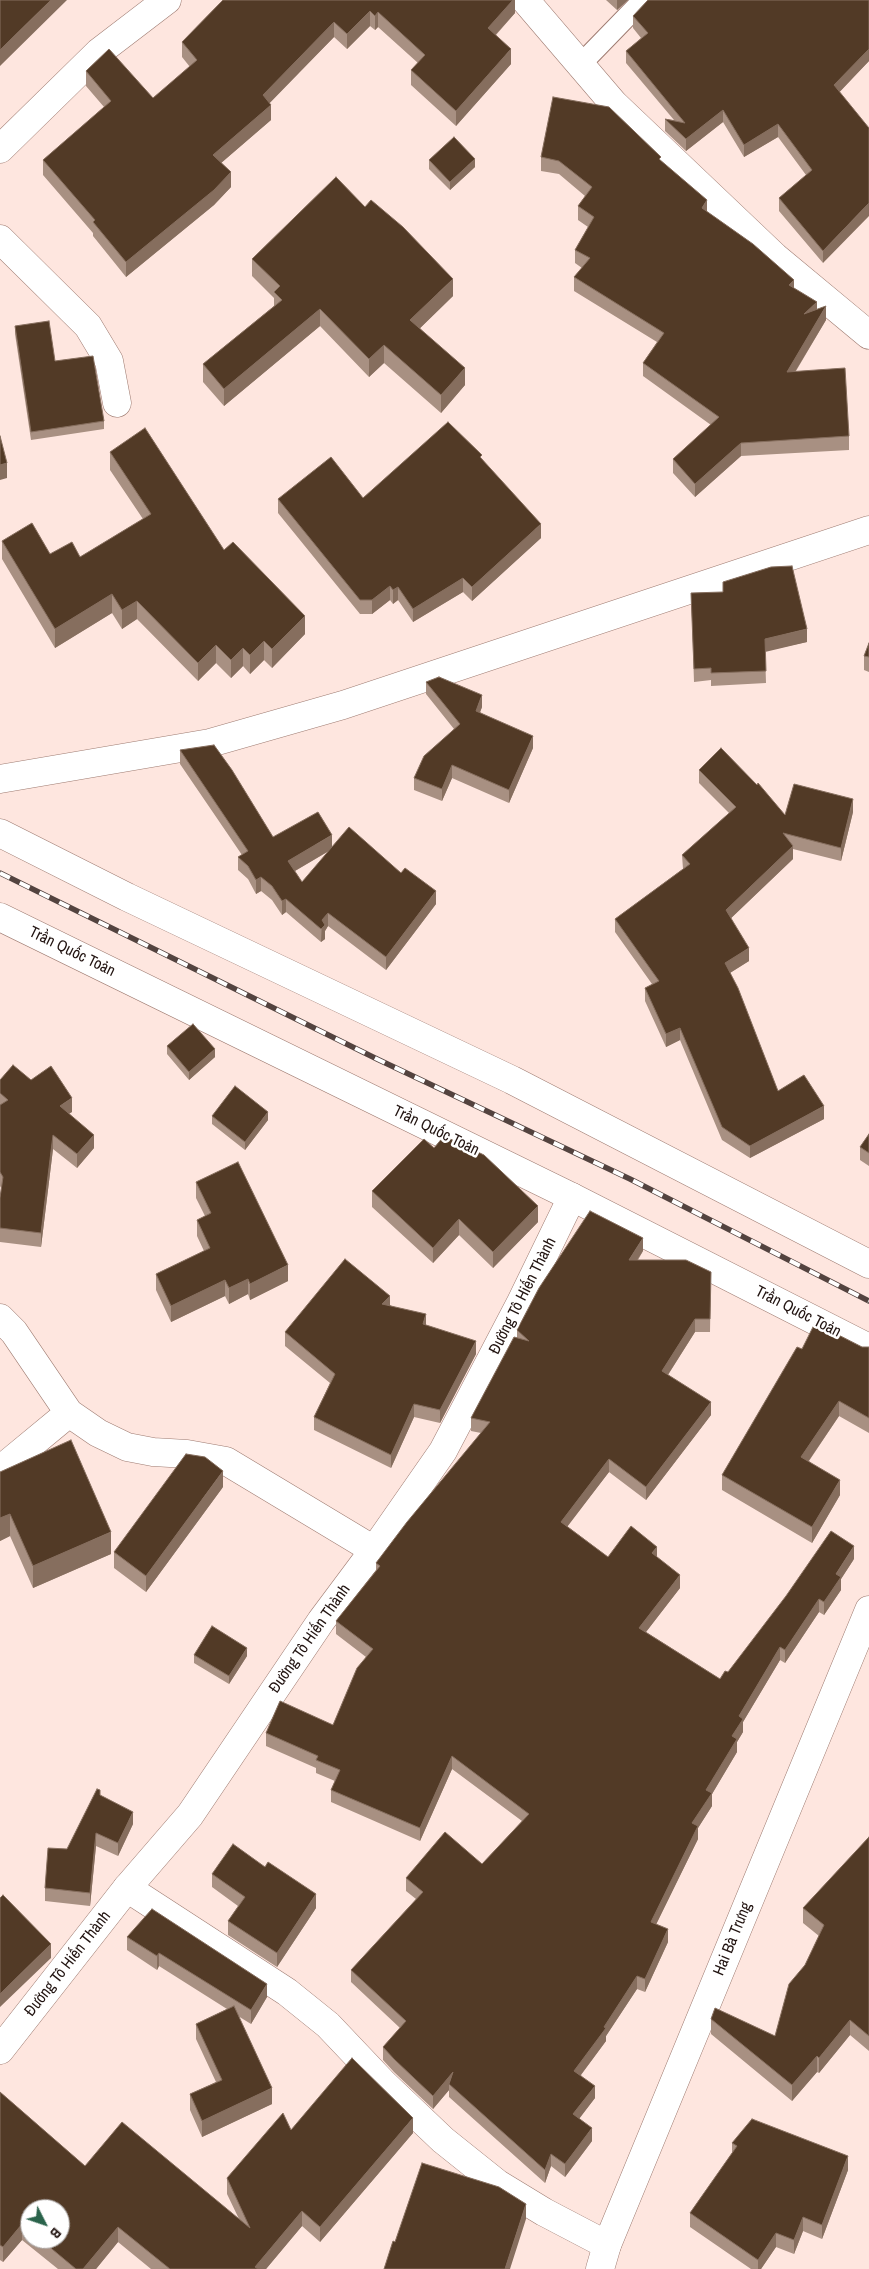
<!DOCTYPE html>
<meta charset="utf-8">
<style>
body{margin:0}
#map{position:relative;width:869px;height:2269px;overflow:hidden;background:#fee6df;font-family:"Archivo Narrow",sans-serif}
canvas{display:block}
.north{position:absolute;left:20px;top:2199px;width:50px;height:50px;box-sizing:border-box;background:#fff;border:1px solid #a6a19f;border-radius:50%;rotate:131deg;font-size:14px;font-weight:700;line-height:20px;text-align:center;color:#211310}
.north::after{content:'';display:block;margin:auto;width:18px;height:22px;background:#2a634b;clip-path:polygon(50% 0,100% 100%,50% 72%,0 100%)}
</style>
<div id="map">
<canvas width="869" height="2269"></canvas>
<div class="north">B</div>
</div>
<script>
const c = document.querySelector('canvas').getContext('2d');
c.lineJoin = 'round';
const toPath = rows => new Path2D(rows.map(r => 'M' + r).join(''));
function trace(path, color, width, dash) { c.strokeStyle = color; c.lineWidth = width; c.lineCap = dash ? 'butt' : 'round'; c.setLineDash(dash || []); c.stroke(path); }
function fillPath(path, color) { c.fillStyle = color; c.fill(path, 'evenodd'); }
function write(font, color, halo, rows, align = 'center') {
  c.font = font + ' "Archivo Narrow",sans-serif'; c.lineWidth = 5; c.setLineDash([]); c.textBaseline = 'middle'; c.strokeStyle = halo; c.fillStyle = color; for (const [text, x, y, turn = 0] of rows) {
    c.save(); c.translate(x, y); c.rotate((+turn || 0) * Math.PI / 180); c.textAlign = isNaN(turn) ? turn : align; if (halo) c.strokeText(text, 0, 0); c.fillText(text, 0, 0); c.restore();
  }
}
const service = toPath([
 [580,65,643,0]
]);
const minor = toPath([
 [525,0,614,104,775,257,869,335],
 [0,149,99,52,167,0],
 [0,239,88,326,109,361,117,403],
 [0,779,210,743,343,705,869,530],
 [0,833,127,897,512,1080,869,1264],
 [0,917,572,1197,869,1348],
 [0,1318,14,1332,69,1413,98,1433,127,1447,153,1452,187,1454,226,1461,374,1550],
 [0,1470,69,1413],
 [127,1888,287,1992,328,2025,383,2083,443,2140,498,2184,544,2212,607,2245]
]);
const tertiary = toPath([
 [0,2050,127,1888,190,1815,321,1621,374,1550,443,1451,520,1304,572,1197]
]);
const secondary = toPath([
 [600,2269,607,2245,869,1610]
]);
const rail = toPath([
 [0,873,377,1059,630,1179,869,1301]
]);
const wall = toPath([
 [223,0,515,0,515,13,496,35,511,64,456,126,411,85,411,70,418,63,378,27,375,30,370,26,347,49,334,37,269,103,271,120,221,163,231,187,214,205,126,277,93,236,93,233,43,175,43,160,104,107,86,86,86,71,153,98,190,67,182,57,182,42],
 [606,0,628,0,617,10],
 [869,0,869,61,839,92,823,263,779,211,779,198,806,175,778,137,744,157,723,122,686,151,665,131,665,119,674,120,626,63,626,51,641,38,633,28,633,16],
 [541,157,661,161,707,212,794,288,826,320,796,371,849,436,849,450,741,456,695,497,673,473,673,459,711,425,643,376,643,363,657,342,574,291,574,277,582,268,575,263,575,250,588,227,578,220,578,206,585,196,559,174,541,171],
 [429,160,475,167,450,190,429,169],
 [252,259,453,296,420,328,465,385,441,413,384,363,369,377,320,326,224,406,203,382,203,364,274,306,274,298,252,276],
 [15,326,55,361,104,421,104,429,31,440,15,334],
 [110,452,224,550,305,634,272,668,264,660,250,674,243,666,231,678,216,663,198,681,137,619,122,629,112,613,55,648,2,559,2,541,50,554,80,557,143,519,110,470],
 [482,459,541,538,472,601,463,592,413,622,398,600,393,604,390,600,372,614,360,614,278,513,278,499,363,498],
 [691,593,807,642,765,651,766,683,711,686,711,680,694,682],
 [869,643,869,672,864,670,864,656],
 [426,682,482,707,480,712,533,748,509,803,452,778,442,801,414,790,414,778,454,729,426,694],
 [180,750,273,837,332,847,436,904,386,970,328,926,325,931,325,939,321,942,286,912,282,915,272,900,261,891,256,894,248,879,238,870,238,857,242,855,180,764],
 [329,851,302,882,295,871],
 [699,770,785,815,853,812,841,861,793,849,793,859,731,918,749,961,730,973,778,1091,824,1119,750,1158,722,1140,680,1040,666,1047,645,1001,645,988,652,984,615,932,615,919,683,869,682,855,729,813,699,783],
 [167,1046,215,1057,189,1080,167,1054],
 [0,1080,31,1080,72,1112,69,1113,94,1148,77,1168,53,1149,41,1247,0,1242,0,1198,1,1188,0,1186],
 [212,1116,268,1120,245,1150,212,1124],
 [869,1134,869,1166,860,1160,860,1147],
 [434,1148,538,1222,493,1268,459,1235,433,1263,372,1207,372,1191],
 [196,1182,288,1281,250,1300,248,1294,229,1304,225,1296,171,1322,156,1290,156,1274,204,1251,197,1236,197,1220,205,1216,196,1198],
 [643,1251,638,1260,711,1272,710,1332,695,1332,668,1375,711,1415,646,1500,609,1472,567,1526,608,1557,657,1557,680,1588,646,1632,720,1679,854,1559,841,1579,841,1590,824,1615,819,1612,785,1663,780,1660,743,1722,743,1732,737,1742,737,1752,712,1794,712,1806,698,1828,698,1839,656,1924,668,1942,645,1992,637,1989,606,2036,606,2041,581,2075,595,2098,579,2118,592,2141,565,2177,551,2166,545,2183,449,2097,449,2090,433,2109,394,2072,383,2060,383,2047,400,2028,351,1982,351,1970,416,1899,406,1891,406,1878,482,1864,522,1821,452,1769,420,1841,331,1802,331,1790,335,1781,316,1773,316,1768,266,1746,266,1733,333,1725,366,1657,336,1634,336,1621,376,1570,376,1563,481,1433,471,1431,471,1418,517,1338,517,1330],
 [390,1305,426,1325,476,1354,440,1423,414,1417,391,1468,314,1430,314,1417,330,1383,285,1346,285,1332],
 [869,1347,869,1433,839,1416,809,1461,840,1495,812,1543,722,1490,722,1475,802,1349],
 [0,1472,111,1554,33,1588,10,1536,0,1541],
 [223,1487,146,1592,114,1568,114,1552],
 [194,1655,247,1656,229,1684,194,1663],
 [100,1796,133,1824,118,1856,96,1846,90,1906,45,1901,45,1888,67,1849],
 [869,1837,869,2051,850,2035,819,2073,817,2072,792,2101,711,2034,711,2019,775,2036,805,1965,819,1936,803,1923,803,1908],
 [212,1874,316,1908,277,1967,228,1935,228,1921,238,1906,212,1887],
 [127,1937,267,1997,251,2024,238,2016,272,2104,202,2137,190,2110,190,2094,216,2082,196,2039,196,2024,227,2009,159,1966,157,1970,127,1950],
 [0,2092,85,2166,239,2219,227,2194,227,2178,291,2130,413,2133,320,2242,302,2226,266,2269,151,2269,118,2242,96,2269,58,2269,22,2240,3,2262,0,2260],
 [30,2209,60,2239,30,2239],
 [732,2143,848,2170,822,2239,803,2231,794,2254,776,2247,761,2269,751,2269,690,2227,690,2213,732,2153]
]);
const shadedWall = toPath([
 [51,0,67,0,0,66,0,50],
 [513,0,515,0,515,13,488,43,488,28],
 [617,0,628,0,617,10],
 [370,11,370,26,347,49,347,34],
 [378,12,378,27,375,30,375,16],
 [334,22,334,37,263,110,263,95],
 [511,49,511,64,456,126,456,111],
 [869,49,869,61,834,98,834,85],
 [271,105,271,120,213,170,213,155],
 [723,110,723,122,686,151,686,139],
 [778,124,778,137,744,157,744,145],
 [475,159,475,167,450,190,450,182],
 [231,172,231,187,214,205,126,277,126,262],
 [707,200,707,214,702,208],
 [869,203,869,216,823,263,823,251],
 [453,279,453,296,410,338,410,320],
 [794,280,794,293,789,285],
 [817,302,817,316,804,314],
 [826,306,826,320,787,385,787,372],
 [320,309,320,326,224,406,224,389],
 [384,345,384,363,369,377,369,359],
 [465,368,465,385,441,413,441,395],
 [741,443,741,456,695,497,695,484],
 [7,463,7,478,0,480,0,465],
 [541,524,541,538,472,601,472,587],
 [463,578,463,592,413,622,413,609],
 [390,586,390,600,372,614,372,600],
 [398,587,398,600,393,604,393,590],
 [112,594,112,613,55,648,55,629],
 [137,601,137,619,122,629,122,610],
 [305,616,305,634,272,668,272,649],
 [807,629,807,642,765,652,765,639],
 [264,641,264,660,250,674,250,655],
 [216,645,216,663,198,681,198,663],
 [243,648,243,666,231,678,231,660],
 [482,695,482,707,476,723,476,711],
 [533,736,533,748,509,803,509,790],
 [452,765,452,778,442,801,442,789],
 [853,799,853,812,841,861,841,848],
 [332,835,332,849,288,875,288,861],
 [793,846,793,859,726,923,726,910],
 [261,877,261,891,256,894,256,880],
 [436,891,436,904,386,970,386,957],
 [286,899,286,912,282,915,282,901],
 [328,913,328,926,325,931,325,939,321,942,322,920],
 [749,948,749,961,725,976,725,963],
 [680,1028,680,1040,666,1047,666,1034],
 [215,1049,215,1057,189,1080,189,1072],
 [72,1098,72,1112,60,1119,60,1106],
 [824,1106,824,1119,750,1158,750,1146],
 [268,1112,268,1120,245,1150,245,1142],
 [53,1135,53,1149,41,1247,41,1233],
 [94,1135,94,1148,77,1168,77,1154],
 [538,1206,538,1222,493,1268,493,1252],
 [459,1219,459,1235,433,1263,433,1248],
 [643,1238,643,1251,629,1272,629,1260],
 [288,1265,288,1281,250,1300,250,1284],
 [248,1279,248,1294,229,1304,229,1288],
 [225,1280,225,1296,171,1322,171,1306],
 [390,1296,390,1309,382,1304],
 [426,1314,426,1328,423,1324],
 [695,1319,695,1332,662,1384,662,1371],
 [476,1341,476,1354,440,1423,440,1410],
 [839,1401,839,1416,801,1472,801,1457],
 [711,1402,711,1415,646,1500,646,1487],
 [414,1404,414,1417,391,1468,391,1455],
 [609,1459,609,1472,561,1535,561,1522],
 [223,1471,223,1487,146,1592,146,1576],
 [840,1480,840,1495,812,1543,812,1527],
 [10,1514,10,1536,0,1541,0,1518],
 [111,1532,111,1554,33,1588,33,1566],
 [854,1546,854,1559,841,1579,841,1590,824,1615,824,1602,836,1574],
 [657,1547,657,1560,652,1553],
 [680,1575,680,1588,639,1641,639,1628],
 [819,1599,819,1612,785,1663,785,1650],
 [780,1647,780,1660,743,1722,743,1732,737,1742,737,1752,712,1794,712,1806,698,1828,698,1839,651,1935,651,1922,706,1790,732,1736,739,1716],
 [247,1648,247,1656,229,1684,229,1676],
 [452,1756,452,1769,420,1841,420,1828],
 [133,1812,133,1824,118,1856,118,1843],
 [96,1833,96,1846,90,1906,90,1893],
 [316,1894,316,1908,277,1967,277,1953],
 [668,1929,668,1942,645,1992,645,1979],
 [51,1944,51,1958,0,2007,0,1994],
 [159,1953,159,1966,157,1970,157,1956],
 [637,1976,637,1989,606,2036,606,2041,574,2084,574,2071],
 [267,1984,267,1997,251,2024,251,2010],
 [850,2020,850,2035,819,2073,819,2058],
 [817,2056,817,2072,792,2101,792,2085],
 [453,2072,449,2084,449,2090,433,2109,433,2096],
 [595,2086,595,2098,573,2127,573,2114],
 [272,2088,272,2104,202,2137,202,2121],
 [413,2118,413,2133,320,2242,320,2227],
 [592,2128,592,2141,565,2177,565,2164],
 [551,2154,551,2166,545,2183,545,2170],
 [848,2156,848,2170,822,2239,822,2225],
 [526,2204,526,2219,510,2269,505,2269],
 [302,2211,302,2226,266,2269,255,2269,255,2267],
 [803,2217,803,2231,794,2254,794,2240],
 [22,2224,22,2240,3,2262,3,2247],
 [118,2227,118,2242,96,2269,83,2269],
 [776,2233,776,2247,761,2269,758,2269,758,2260]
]);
const building = toPath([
 [0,0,51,0,0,50,0,0],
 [223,0,513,0,488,28,511,49,456,111,411,70,425,55,378,12,375,16,370,11,347,34,334,22,263,95,271,105,213,155,231,172,214,190,126,262,93,222,95,220,43,160,111,101,86,71,109,49,153,98,197,60,182,42,223,0],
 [648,0,869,0,869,49,834,85,869,128,869,203,823,251,779,198,812,170,778,124,744,145,723,110,686,139,665,119,685,123,626,51,648,33,633,16,648,0],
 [553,97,609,107,661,157,659,159,707,200,702,208,753,244,794,280,789,285,817,302,804,314,826,306,787,372,845,368,849,436,741,443,695,484,673,459,719,417,643,363,664,333,574,277,590,258,575,250,594,217,578,206,592,187,559,161,541,157,553,97],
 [454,137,475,159,450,182,429,160,454,137],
 [336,177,365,207,371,200,403,227,453,279,410,320,465,368,441,395,384,345,369,359,320,309,224,389,203,364,282,300,274,292,280,286,252,259,336,177],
 [49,321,55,361,93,356,104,421,31,432,15,326,49,321],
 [448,422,482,455,480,457,541,524,472,587,463,578,413,609,398,587,393,590,390,586,372,600,360,600,278,499,331,457,363,498,448,422],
 [145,428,224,550,233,542,305,616,272,649,264,641,250,655,243,648,231,660,216,645,198,663,137,601,122,610,112,594,55,629,2,541,32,523,50,554,72,542,80,557,151,514,110,452,145,428],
 [0,436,7,463,0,465,0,436],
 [792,566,807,629,765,639,766,671,711,673,711,668,694,669,691,593,723,592,723,582,771,567,792,566],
 [869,643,869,657,864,656,869,643],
 [439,677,482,695,476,711,533,736,509,790,452,765,442,789,414,778,424,756,460,724,426,682,439,677],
 [214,745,232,770,273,837,318,812,332,835,288,861,302,882,349,827,401,873,405,868,436,891,386,957,328,913,322,920,325,925,321,929,286,899,282,901,272,886,261,877,256,880,248,866,238,857,248,851,180,750,214,745],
 [721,748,757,785,758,783,785,815,794,784,853,799,841,848,783,833,793,846,726,910,749,948,725,963,738,988,778,1091,804,1075,824,1106,750,1146,722,1127,680,1028,666,1034,645,988,659,981,615,919,690,864,682,855,736,807,699,770,721,748],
 [193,1024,215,1049,189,1072,167,1046,193,1024],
 [13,1065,31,1080,51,1066,72,1098,60,1106,94,1135,77,1154,53,1135,41,1233,0,1228,0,1198,3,1177,0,1172,0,1105,8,1100,0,1093,0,1080,13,1065],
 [235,1086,268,1112,245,1142,212,1116,235,1086],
 [869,1134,869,1153,860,1147,869,1134],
 [444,1136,484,1155,538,1206,493,1252,459,1219,433,1248,372,1191,424,1139,434,1148,444,1136],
 [238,1162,288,1265,250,1284,248,1279,229,1288,225,1280,171,1306,156,1274,210,1248,197,1220,211,1213,196,1182,238,1162],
 [590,1211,643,1238,629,1260,686,1260,711,1272,710,1319,695,1319,662,1371,711,1402,646,1487,609,1459,561,1522,608,1557,631,1526,657,1547,652,1553,680,1575,639,1628,720,1679,725,1671,728,1672,786,1596,831,1531,854,1546,836,1574,841,1577,824,1602,819,1599,785,1650,780,1647,739,1716,743,1719,732,1736,737,1739,706,1790,712,1793,692,1823,698,1826,651,1922,668,1929,645,1979,637,1976,604,2027,606,2028,574,2071,595,2086,573,2114,592,2128,565,2164,551,2154,545,2170,449,2084,453,2072,433,2096,394,2059,383,2047,406,2021,351,1970,423,1892,406,1878,445,1832,482,1864,529,1814,452,1756,420,1828,331,1790,340,1770,316,1760,318,1756,266,1733,280,1701,333,1725,357,1668,373,1649,336,1621,380,1566,376,1563,407,1522,490,1422,471,1418,514,1337,529,1341,517,1330,539,1288,590,1211],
 [345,1259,390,1296,382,1304,426,1314,423,1324,476,1341,440,1410,414,1404,391,1455,314,1417,335,1374,285,1332,345,1259],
 [815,1323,862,1347,869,1347,869,1418,839,1401,801,1457,840,1480,812,1527,722,1475,797,1347,802,1349,815,1323],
 [71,1440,111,1532,33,1566,10,1514,0,1518,0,1472,71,1440],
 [186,1454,205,1457,223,1471,146,1576,114,1552,186,1454],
 [212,1626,247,1648,229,1676,194,1655,212,1626],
 [97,1789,100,1790,100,1795,133,1812,118,1843,96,1833,90,1893,45,1888,48,1848,67,1849,97,1789],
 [869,1837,869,2036,850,2020,819,2058,817,2056,792,2085,711,2019,715,2008,775,2036,789,1984,805,1965,824,1925,803,1908,869,1837],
 [233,1844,265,1867,268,1862,316,1894,277,1953,228,1921,245,1897,212,1874,233,1844],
 [3,1895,51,1944,0,1994,0,1898,3,1895],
 [152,1909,267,1984,251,2010,159,1953,157,1956,127,1937,152,1909],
 [234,2006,272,2088,202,2121,190,2094,222,2080,196,2024,234,2006],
 [352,2058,413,2118,320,2227,302,2211,255,2267,258,2269,170,2269,118,2227,83,2269,76,2269,40,2239,60,2239,60,2209,30,2209,30,2231,22,2224,3,2247,0,2245,0,2092,85,2166,122,2122,250,2228,227,2178,283,2113,291,2130,352,2058],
 [752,2119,848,2156,822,2225,803,2217,794,2240,776,2233,758,2260,690,2213,737,2146,732,2143,752,2119],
 [422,2163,499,2187,526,2204,505,2269,384,2269,393,2241,395,2242,422,2163]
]);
const streetNames = [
 ["Trần Quốc Toản",72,952,26],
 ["Trần Quốc Toản",436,1131,26],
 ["Đường Tô Hiến Thành",523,1296,-63],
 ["Trần Quốc Toản",798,1312,27],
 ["Đường Tô Hiến Thành",310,1639,-55],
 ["Hai Bà Trưng",733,1939,-68],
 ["Đường Tô Hiến Thành",68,1964,-52]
];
trace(service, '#9e7b71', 22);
trace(minor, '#9e7b71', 29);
trace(tertiary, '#9e7b71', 29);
trace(secondary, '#9e7b71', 29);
trace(service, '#fff', 20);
trace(minor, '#fff', 28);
trace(tertiary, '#fff', 28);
trace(secondary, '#fff', 28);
trace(rail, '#53433f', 5.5);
trace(rail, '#fff', 4, [11]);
fillPath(wall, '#a89082');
fillPath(shadedWall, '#866e5e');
fillPath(building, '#523a26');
trace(building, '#866e5e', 1);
write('16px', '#211310', '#fff', streetNames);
</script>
